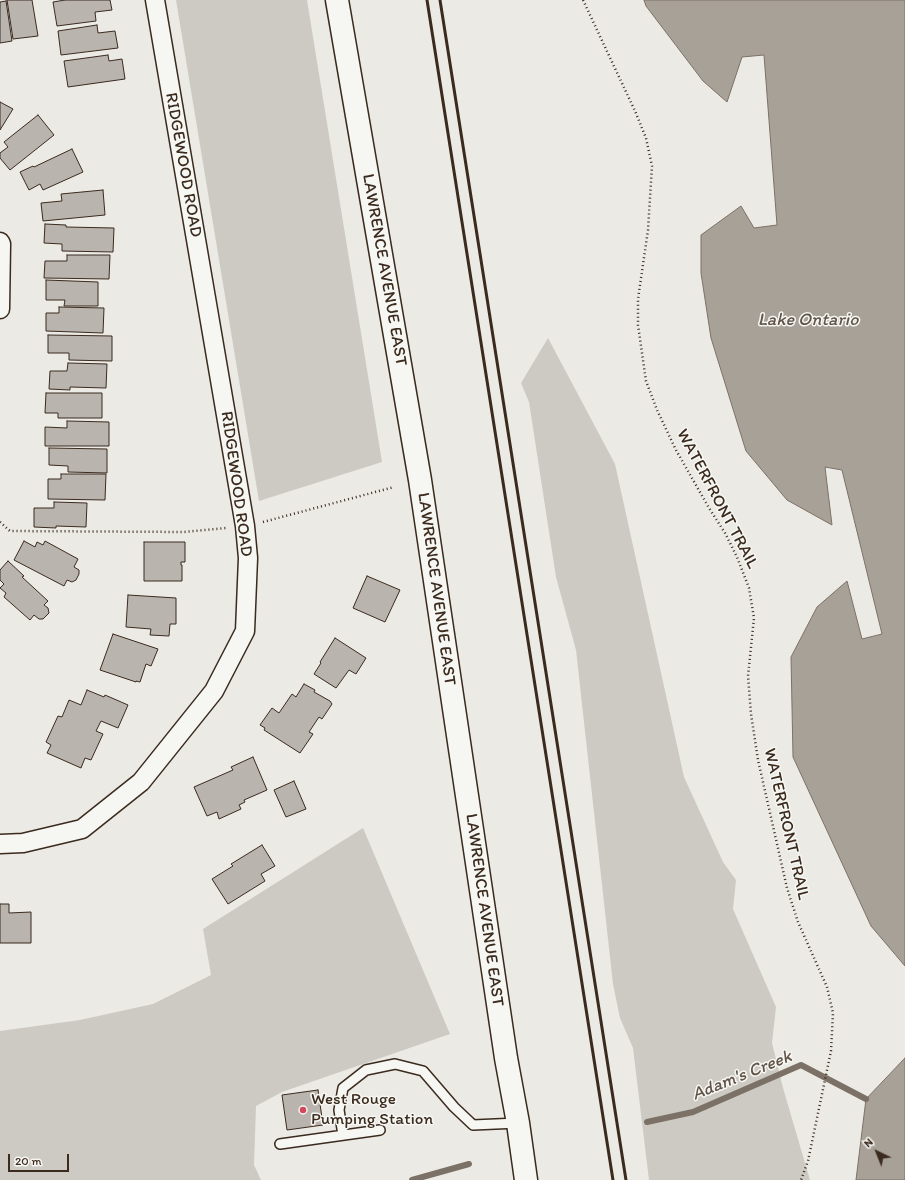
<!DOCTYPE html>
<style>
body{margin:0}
#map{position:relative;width:905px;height:1180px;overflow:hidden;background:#ebeae5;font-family:Itim,sans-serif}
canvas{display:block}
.north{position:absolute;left:857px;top:1132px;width:40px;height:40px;-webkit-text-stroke:3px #f6f6f2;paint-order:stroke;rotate:317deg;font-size:11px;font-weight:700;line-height:16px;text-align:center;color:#3b2a1e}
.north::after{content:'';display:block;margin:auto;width:14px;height:18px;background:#3b2a1e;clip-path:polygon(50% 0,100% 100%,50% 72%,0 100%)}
.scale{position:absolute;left:8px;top:1154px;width:61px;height:18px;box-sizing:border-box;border:2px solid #3b2a1e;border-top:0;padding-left:5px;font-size:12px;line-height:14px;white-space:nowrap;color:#3b2a1e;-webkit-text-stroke:3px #f6f6f2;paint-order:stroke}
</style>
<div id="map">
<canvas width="905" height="1180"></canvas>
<div class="north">N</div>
<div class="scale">20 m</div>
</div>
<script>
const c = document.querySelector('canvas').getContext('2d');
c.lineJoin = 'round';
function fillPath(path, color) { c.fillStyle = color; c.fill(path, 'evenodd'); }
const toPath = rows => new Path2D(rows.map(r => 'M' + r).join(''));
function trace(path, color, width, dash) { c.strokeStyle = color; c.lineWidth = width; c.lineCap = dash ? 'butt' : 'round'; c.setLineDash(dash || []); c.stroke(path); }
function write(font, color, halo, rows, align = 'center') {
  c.font = font + ' Itim,sans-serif'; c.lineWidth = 3; c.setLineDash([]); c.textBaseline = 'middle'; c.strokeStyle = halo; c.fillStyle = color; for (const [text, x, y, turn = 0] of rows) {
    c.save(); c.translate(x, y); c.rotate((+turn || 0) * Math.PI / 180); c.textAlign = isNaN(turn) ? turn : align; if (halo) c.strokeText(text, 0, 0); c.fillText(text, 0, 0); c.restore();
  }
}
const green = toPath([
 [176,0,307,0,382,462,259,501],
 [548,338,615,464,684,777,723,862,736,880,733,909,776,1007,772,1043,783,1088,810,1180,649,1180,633,1048,620,1018,613,984,576,650,556,577,529,402,521,383],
 [363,828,450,1034,282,1092,256,1106,254,1165,261,1180,0,1180,0,1031,80,1020,153,1004,211,975,203,929]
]);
const water = toPath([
 [644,0,905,0,905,966,871,926,793,757,791,657,817,607,847,581,862,639,882,634,842,470,825,467,832,525,787,500,746,451,711,338,701,273,701,235,741,206,754,228,777,225,764,55,742,57,727,102,703,81,646,6,644,0],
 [905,1058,905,1180,856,1180,866,1099,905,1058]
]);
const stream = toPath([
 [647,1122,693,1112,801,1065,866,1099],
 [412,1180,469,1164]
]);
const building = toPath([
 [7,0,32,0,38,36,13,39,7,0],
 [65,0,110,0,112,10,95,12,96,21,57,26,53,2,65,0],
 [6,1,12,41,0,43,0,2,6,1],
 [97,25,98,33,115,31,118,48,61,55,58,31,97,25],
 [108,55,109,61,122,59,125,79,68,87,64,61,108,55],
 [0,102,13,109,0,130,0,102],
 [38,115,54,135,10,170,0,158,0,153,8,147,4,142,38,115],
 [72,149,83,172,43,190,40,184,29,190,20,172,33,166,34,167,72,149],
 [103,190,105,215,43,221,41,203,62,201,61,194,103,190],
 [45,224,66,225,66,227,114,228,113,252,62,251,62,244,44,243,45,224],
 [67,255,110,255,109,279,44,278,45,261,67,261,67,255],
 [46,280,98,282,98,306,64,306,65,300,46,300,46,280],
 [59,307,104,308,103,333,46,331,46,313,59,313,59,307],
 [48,335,112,336,112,361,69,360,69,353,48,353,48,335],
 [68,363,107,364,106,388,70,387,70,390,49,389,50,371,67,371,68,363],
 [46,393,102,393,102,418,58,418,58,413,45,413,46,393],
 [67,421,109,422,109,446,45,446,45,427,67,428,67,421],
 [49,448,107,449,107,473,68,472,68,466,49,465,49,448],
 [61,474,106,474,105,500,48,499,48,479,61,479,61,474],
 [54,502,87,503,86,527,56,526,56,528,34,527,34,508,54,508,54,502],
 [24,541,35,547,37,542,43,545,45,541,78,559,74,567,79,570,79,574,76,580,72,582,67,580,64,586,14,560,24,541],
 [144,542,185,542,185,562,181,562,181,565,182,565,182,581,144,581,144,542],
 [8,561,24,576,22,577,48,601,44,605,48,608,49,613,43,619,39,619,34,615,30,620,4,597,6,593,0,588,4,584,0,580,0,570,8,561],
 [367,576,400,590,385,622,353,608,367,576],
 [128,595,176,598,176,624,170,624,169,636,150,635,151,629,126,627,128,595],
 [113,634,158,649,151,666,146,664,140,682,136,681,136,682,100,670,113,634],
 [335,638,366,658,356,674,349,670,336,688,314,674,321,663,320,662,335,638],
 [304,684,315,690,314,692,330,701,332,704,322,719,319,717,309,732,313,734,300,753,264,730,265,728,260,725,272,708,279,713,292,694,296,697,304,684],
 [87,690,104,697,105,695,128,705,118,728,101,721,96,731,103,734,91,760,85,758,81,768,47,753,51,745,46,742,58,716,62,717,69,700,81,705,87,690],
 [253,757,267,790,244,800,245,802,239,805,241,809,219,819,217,812,207,816,194,787,233,770,231,767,253,757],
 [294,781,306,809,286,817,274,790,294,781],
 [262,845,275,866,261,874,265,881,228,904,212,879,233,866,231,864,262,845],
 [0,904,9,904,9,913,31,912,31,943,0,943,0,904],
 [318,1090,323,1125,287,1130,282,1095,318,1090]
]);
const path = toPath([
 [583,0,635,111,646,138,652,166,648,230,638,299,638,325,646,381,657,410,676,450,709,508,725,533,737,557,749,588,754,618,748,676,751,714,758,760,787,888,798,922,827,987,833,1013,831,1051,808,1161,801,1180],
 [0,522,10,531,184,532,226,528],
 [263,522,394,487]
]);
const lane = toPath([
 [343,1135,339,1110,343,1088,366,1070,395,1064,423,1071,454,1107,473,1125,518,1123],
 [280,1144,380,1130]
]);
const street = toPath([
 [0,242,1,244,0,309],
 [0,844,23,843,82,829,141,782,214,691,245,631,248,558,245,526,155,0]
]);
const secondary = toPath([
 [337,0,420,480,506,1058,518,1123,526,1180]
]);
const rail = toPath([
 [427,0,613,1180],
 [440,0,626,1180]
]);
const markers = [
 [303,1110,4,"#d1495b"]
];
const streetNames = [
 ["RIDGEWOOD ROAD",183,165,80],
 ["LAWRENCE AVENUE EAST",384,270,80],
 ["RIDGEWOOD ROAD",236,484,82],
 ["WATERFRONT TRAIL",717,499,62],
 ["LAWRENCE AVENUE EAST",436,589,82],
 ["WATERFRONT TRAIL",786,824,77],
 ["LAWRENCE AVENUE EAST",484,910,82]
];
const poiNames = [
 ["West Rouge",311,1100],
 ["Pumping Station",311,1120]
];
const waterNames = [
 ["Lake Ontario",808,320],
 ["Adam's Creek",742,1076,-22]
];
fillPath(green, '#cdcac4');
fillPath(water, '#a8a198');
trace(water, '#7c7167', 1);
trace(stream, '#7c7167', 6);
fillPath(building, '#bab4ae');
trace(building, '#3b2a1e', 1);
trace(lane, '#3b2a1e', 12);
trace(street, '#3b2a1e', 21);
trace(secondary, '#3b2a1e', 25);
trace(path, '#3b2a1e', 2.5, [1, 3]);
trace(lane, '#f6f6f2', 9);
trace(street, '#f6f6f2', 18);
trace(secondary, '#f6f6f2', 22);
trace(rail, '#3b2a1e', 3);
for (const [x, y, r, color] of markers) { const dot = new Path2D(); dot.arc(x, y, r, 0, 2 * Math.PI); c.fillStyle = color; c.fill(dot); trace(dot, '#f6f6f2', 1.5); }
write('17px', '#3b2a1e', '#f6f6f2', streetNames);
write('17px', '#3b2a1e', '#f6f6f2', poiNames, 'left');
write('italic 18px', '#615449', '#f6f6f2', waterNames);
</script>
